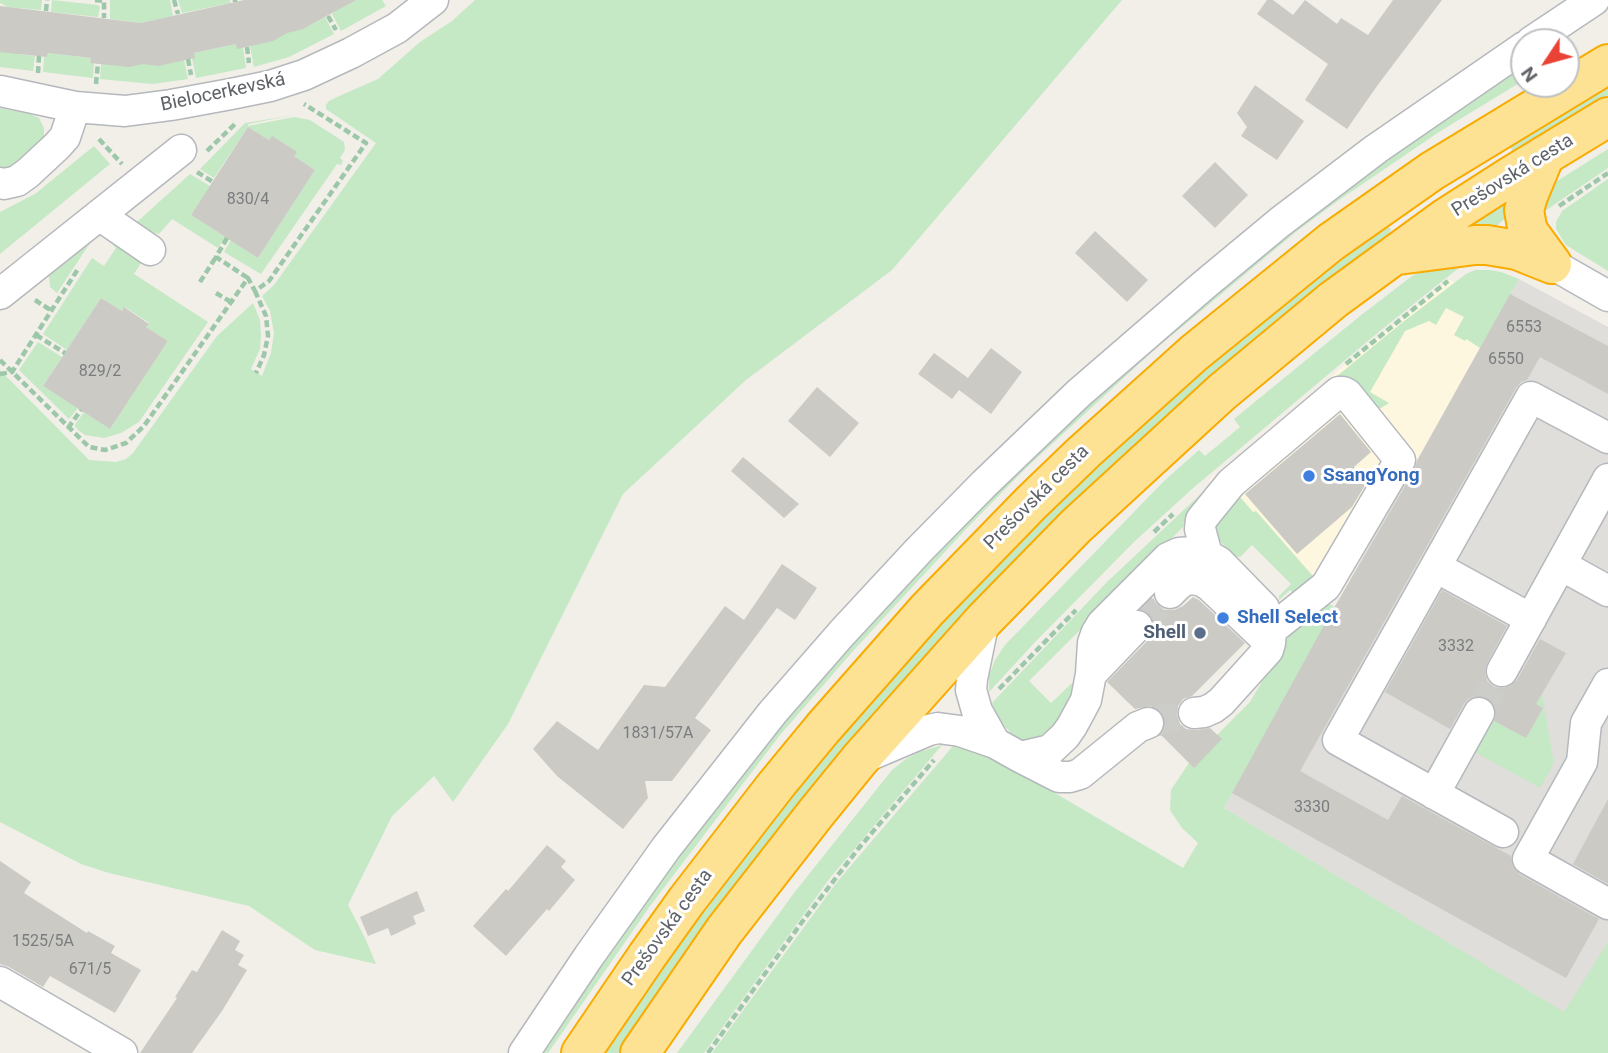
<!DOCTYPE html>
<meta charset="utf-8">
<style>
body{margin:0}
#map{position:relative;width:1608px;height:1053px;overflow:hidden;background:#f1efe8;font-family:Roboto,sans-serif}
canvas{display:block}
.north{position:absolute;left:1510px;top:28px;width:70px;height:70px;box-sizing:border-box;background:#fff;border:2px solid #bfc1c3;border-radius:50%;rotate:234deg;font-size:19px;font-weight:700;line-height:28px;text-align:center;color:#5f6368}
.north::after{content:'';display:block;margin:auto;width:24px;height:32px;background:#ea4335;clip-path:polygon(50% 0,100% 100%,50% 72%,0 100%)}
</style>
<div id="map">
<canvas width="1608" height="1053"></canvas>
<div class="north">N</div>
</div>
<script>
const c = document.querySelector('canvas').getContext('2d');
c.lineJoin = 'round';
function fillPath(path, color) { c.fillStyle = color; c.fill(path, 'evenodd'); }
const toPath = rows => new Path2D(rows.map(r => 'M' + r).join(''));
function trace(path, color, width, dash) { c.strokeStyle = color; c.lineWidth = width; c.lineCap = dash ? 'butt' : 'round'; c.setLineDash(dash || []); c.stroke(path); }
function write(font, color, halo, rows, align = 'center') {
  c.font = font + ' Roboto,sans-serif'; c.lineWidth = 6; c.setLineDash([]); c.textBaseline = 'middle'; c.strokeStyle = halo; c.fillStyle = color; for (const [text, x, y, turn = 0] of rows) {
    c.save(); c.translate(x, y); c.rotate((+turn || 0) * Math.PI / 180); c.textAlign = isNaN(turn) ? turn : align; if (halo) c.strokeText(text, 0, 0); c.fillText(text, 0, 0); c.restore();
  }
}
const commercial = toPath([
 [1450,280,1502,309,1340,599,1209,480,1339,370]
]);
const industrial = toPath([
 [1519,279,1608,327,1608,1039,1224,808,1322,629]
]);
const green = toPath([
 [0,0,42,0,41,10,8,7,3,47,18,49,18,54,35,56,33,71,0,67,0,23,8,7,0,3],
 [52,0,98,5,100,7,98,17,51,12],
 [110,0,170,0,173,16,141,23,150,62,184,60,188,79,152,84,100,79,101,64,136,63,141,23,110,19],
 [178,0,230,0,230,3,182,13],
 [346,0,382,0,386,6,341,31,332,14],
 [475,0,1122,0,892,270,746,380,623,494,508,724,453,802,434,776,392,816,348,905,365,938,376,964,315,950,249,906,109,873,81,864,0,822,0,370,89,460,116,462,126,459,133,453,217,336,253,303,260,320,261,335,260,349,251,369,262,376,271,353,274,333,270,311,262,296,274,285,376,143,326,109,326,105,329,101,337,97,378,79,420,42,452,21],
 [325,17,334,34,289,57,254,67,250,46,266,38,308,26],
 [236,44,243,47,246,68,196,78,192,58,194,53],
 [48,53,91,58,90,62,94,63,93,78,43,72,44,57,47,57],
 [1524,56,1524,80,1439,132,1339,200,1297,231,1153,351,1027,467,967,528,853,651,780,735,650,906,548,1053,537,1053,626,922,743,768,920,563,1194,303],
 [1608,85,1608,98,1514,153,1512,151,1510,146,1512,144],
 [0,108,30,114,39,118,44,128,44,137,39,146,23,160,0,171],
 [294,115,248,124,248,126,294,117,310,120,344,142,345,150,340,158,343,161,341,165,337,164,261,274,224,252,231,240,258,258,315,170,294,156,296,152,269,140,248,127,214,178,200,169,245,123],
 [94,146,110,164,0,254,0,212,35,194],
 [1608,149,1608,168,1542,213,1542,206,1554,183],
 [190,174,210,186,191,215,225,237,218,248,172,219,159,234,152,232,137,222],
 [1608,179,1608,271,1566,245,1556,229,1556,222,1562,211],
 [1508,198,1509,215,1487,234,1446,237],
 [1387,226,1391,229,1389,235,1349,265,1214,374,1105,472,1000,575,902,682,846,746,790,814,710,919,668,977,618,1053,604,1053,660,971,737,865,838,740,942,623,1045,516,1151,417,1262,321,1364,241],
 [105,237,114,238,143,257,141,263,134,274,208,322,139,422,121,433,104,438,85,435,78,430,75,426,76,423,84,412,110,429,168,341,146,327,149,323,125,307,122,311,101,298,67,350,43,334,92,258,104,266,116,248],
 [90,243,57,293,50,287,49,276],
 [1471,258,1375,335,1192,489,1135,541,1037,640,989,692,989,676,995,660,1005,645,1164,481,1199,450,1205,456,1240,427,1234,419,1360,316,1412,276,1433,265],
 [1475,270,1490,270,1501,272,1519,279,1480,348,1466,339,1465,341,1454,335,1464,317,1446,308,1436,325,1429,321,1405,331,1370,392,1389,403,1381,408,1377,409,1352,384,1194,516,1029,681,1051,703,1071,684,1074,683,1076,688,1053,737,1027,743,1011,733,997,718,992,703,1106,583,1221,475,1292,413,1403,322,1466,274],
 [38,342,62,357,43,386,78,408,69,419,19,370],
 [1234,490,1253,512,1256,511,1318,582,1299,598,1290,590,1279,600,1279,596,1291,584,1252,545,1240,557,1235,556,1205,527],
 [1320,599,1335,607,1224,808,1564,1012,1608,942,1608,1053,712,1053,837,882,953,746,966,747,995,758,1183,868,1198,843,1182,828,1170,810,1171,790,1189,763,1250,702,1299,619],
 [1536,690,1542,694,1554,763,1540,788,1471,750,1489,718,1526,738,1543,709,1530,701],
 [942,745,830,878,704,1053,677,1053,794,893,892,770,906,759,919,752]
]);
const building = toPath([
 [244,0,356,0,303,29,287,33,273,41,237,49,236,44,194,53,195,58,158,66,143,64,129,67,90,63,91,58,48,53,47,57,0,52,0,6,141,23],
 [1267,0,1273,0,1293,15,1305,0,1337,24,1341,18,1368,35,1393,0,1442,0,1377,86,1347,129,1305,100,1328,64,1257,14],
 [1255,85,1304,121,1277,160,1241,136,1247,127,1237,113],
 [248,127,269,140,272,136,297,152,294,156,315,170,258,258,191,215],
 [1215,162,1248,195,1215,228,1182,196],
 [1095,231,1148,280,1127,302,1075,253],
 [1510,294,1608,346,1608,394,1540,357,1527,380,1521,382,1516,388,1300,771,1388,820,1402,796,1511,856,1513,867,1519,874,1599,919,1566,978,1232,793,1322,629,1415,469,1417,461],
 [101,298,122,311,124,307,149,324,146,327,168,341,110,429,43,386],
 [991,348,1022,372,991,414,959,390,952,399,918,374,934,353,968,378,964,383],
 [817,387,859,423,830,457,788,421],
 [1340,414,1371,452,1354,467,1367,482,1352,507,1297,554,1245,494],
 [743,457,799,504,784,518,731,471],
 [782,564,817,588,795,620,777,608,695,718,711,730,672,781,645,781,648,798,623,829,557,776,533,749,557,721,598,750,644,685,665,687,725,606,744,620],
 [1442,590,1507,626,1487,663,1485,671,1487,681,1494,687,1503,688,1510,686,1517,680,1540,639,1566,653,1536,704,1543,708,1526,738,1494,721,1496,713,1494,705,1487,697,1478,696,1469,698,1464,704,1450,729,1385,692],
 [1193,597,1199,600,1245,643,1192,696,1183,699,1178,706,1177,715,1180,724,1186,729,1196,730,1210,728,1222,739,1194,768,1161,735,1165,725,1164,717,1159,710,1150,706,1135,709,1107,682,1150,638,1154,631,1154,620,1149,613,1142,609,1153,598,1158,606,1165,610,1174,610,1183,606],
 [1608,799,1608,884,1573,864],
 [547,845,566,861,561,867,575,880,549,911,547,909,506,956,473,926,506,889,508,891],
 [0,861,31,882,24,893,87,933,88,931,115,946,111,953,141,970,115,1013,50,976,43,987,9,967,0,964],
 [417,891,425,911,413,916,416,924,391,936,388,928,368,936,360,917],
 [222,930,240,941,235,950,244,955,238,965,247,970,222,1011,192,1053,140,1053,177,998,175,997,192,970,197,972]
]);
const minorTunnel = toPath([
 [1137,626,1170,593],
 [1479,713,1502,671],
 [1148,723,1194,713]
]);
const path = toPath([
 [95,0,104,1,104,18],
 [174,0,178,14],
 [235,0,235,2],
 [46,11,47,0],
 [328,16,336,30],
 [247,47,249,63],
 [188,59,191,75],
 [38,73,39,56],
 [96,84,98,63],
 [99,139,122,164],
 [207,151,236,123],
 [197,172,213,182],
 [1559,206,1608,173],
 [227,238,216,257,248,278],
 [200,282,216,257],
 [255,291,266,316,268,336,264,355,256,373],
 [216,293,231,302],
 [35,300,52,311],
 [36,335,65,353],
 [0,360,89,447,105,450,126,443,144,426,248,278,255,291,269,281,366,143,304,104],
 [1346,364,1448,281],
 [0,374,12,372,78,269],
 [68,428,81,410],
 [1154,532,1173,514],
 [999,689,1076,610],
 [708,1053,802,922,858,849,934,760]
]);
const minor = toPath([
 [1531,42,1594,0],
 [0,91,75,107,125,111,171,105,231,94,270,86,304,75,351,53,397,28,433,0],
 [0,183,4,184,17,181,28,173,57,146,65,137,75,107],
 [99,215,150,250],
 [1552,264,1608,296],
 [0,294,181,150],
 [1207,555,1200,529,1201,520,1231,483,1334,396,1339,392,1343,392,1347,394,1400,460,1326,586,1271,630],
 [1561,565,1608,591],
 [1436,567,1531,619],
 [1170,593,1178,585,1185,580,1193,579,1202,581,1210,586,1270,643],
 [984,620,972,679,971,690,977,711,995,743],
 [1502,671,1608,479],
 [1091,674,1137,626],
 [1608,684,1586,723,1582,762,1528,859,1608,904],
 [1148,723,1138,727,1080,774,1070,777,1059,777,1020,757,1050,750,1065,736,1072,726,1086,700,1091,674,1093,643,1096,634,1102,624,1168,558,1179,553,1192,552,1207,555,1219,562,1264,608,1271,630,1270,643,1268,650,1221,702,1213,708,1204,712,1194,713],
 [863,758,929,730,938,728,960,731,995,743,1020,757],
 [1434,794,1479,713],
 [1503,832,1338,740,1531,397,1608,438],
 [0,982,122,1053],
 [524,1053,589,956,666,848,773,712,842,633,919,550,984,484,1079,393,1204,285,1280,222,1376,149,1524,47]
]);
const highway = toPath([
 [1545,155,1528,196,1524,210,1527,227,1530,234,1552,264],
 [1398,255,1475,245,1487,245,1517,250,1552,264],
 [581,1053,647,956,687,900,776,785,823,728,927,610,1031,503,1084,452,1194,353,1331,242,1432,171,1608,64],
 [640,1053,724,931,816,813,860,759,984,620,1076,526,1222,392,1333,300,1444,219,1511,176,1608,117]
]);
const markers = [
 [1309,476,7,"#3f7fe0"],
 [1223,618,7,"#3f7fe0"],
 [1200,633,7,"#5c6f8a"]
];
const numberNames = [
 ["830/4",248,200],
 ["6553",1524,328],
 ["6550",1506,360],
 ["829/2",100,372],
 ["3332",1456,647],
 ["1831/57A",658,734],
 ["3330",1312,808],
 ["1525/5A",43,942],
 ["671/5",90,970]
];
const streetNames = [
 ["Bielocerkevská",223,93,-12],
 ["Prešovská cesta",1513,176,-32],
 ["Prešovská cesta",1037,498,-45],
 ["Prešovská cesta",668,928,-54]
];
const shopNames = [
 ["SsangYong",1323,476],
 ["Shell Select",1237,618]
];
const serviceNames = [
 ["Shell",1186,633]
];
fillPath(commercial, '#fef7e0');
fillPath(industrial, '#e0deda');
fillPath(green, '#c5e8c5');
fillPath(building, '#cccac5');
trace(minorTunnel, '#ccccc8', 30, [30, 15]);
trace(minor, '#b5b8bc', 33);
trace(highway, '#f9ab00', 42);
trace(path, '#9cc7a9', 4.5, [7, 3.5]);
trace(minor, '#fff', 30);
trace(highway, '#fde293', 38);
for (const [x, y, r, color] of markers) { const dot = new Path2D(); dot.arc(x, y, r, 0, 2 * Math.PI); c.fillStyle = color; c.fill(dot); trace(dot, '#fff', 2.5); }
write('16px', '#7a7d7f', null, numberNames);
write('19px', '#5f6368', '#fff', streetNames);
write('bold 19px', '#366cbe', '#fff', shopNames, 'left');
write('bold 19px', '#4e5e75', '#fff', serviceNames, 'right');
</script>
